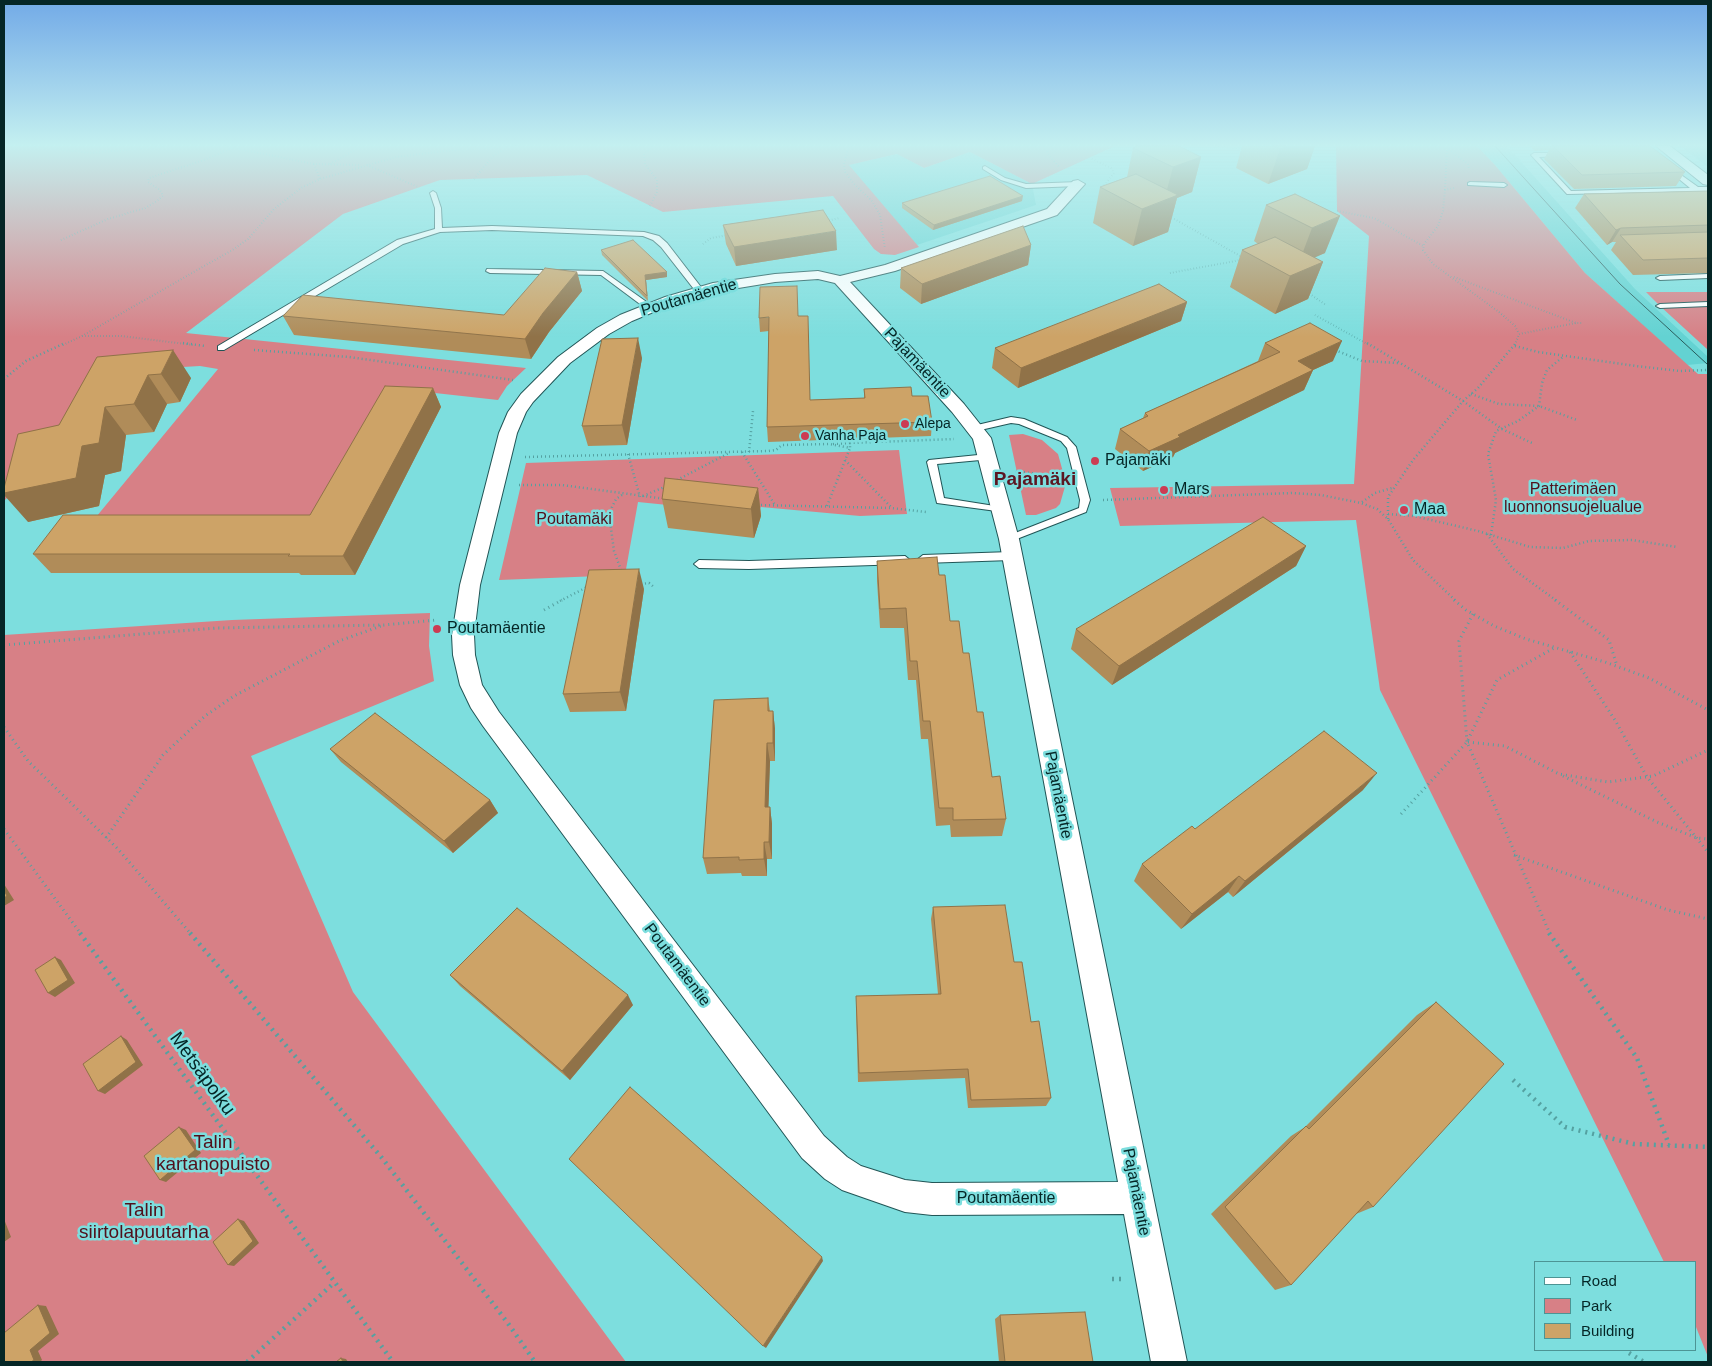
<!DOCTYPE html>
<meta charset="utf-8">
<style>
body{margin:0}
#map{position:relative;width:1712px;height:1366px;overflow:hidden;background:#7ddede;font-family:Helvetica,sans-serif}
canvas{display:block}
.frame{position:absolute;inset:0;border:5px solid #052626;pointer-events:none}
.legend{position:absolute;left:1534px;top:1261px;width:162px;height:90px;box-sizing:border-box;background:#7ddede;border:1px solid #4d9494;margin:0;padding:6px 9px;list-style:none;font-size:15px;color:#052626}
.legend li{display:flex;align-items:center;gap:10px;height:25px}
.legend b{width:25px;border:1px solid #4d9494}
</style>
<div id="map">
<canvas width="1712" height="1366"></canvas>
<div class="frame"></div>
<ul class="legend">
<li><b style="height:6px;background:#fff"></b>Road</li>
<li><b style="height:14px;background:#d78086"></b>Park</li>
<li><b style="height:14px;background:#cda367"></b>Building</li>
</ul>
</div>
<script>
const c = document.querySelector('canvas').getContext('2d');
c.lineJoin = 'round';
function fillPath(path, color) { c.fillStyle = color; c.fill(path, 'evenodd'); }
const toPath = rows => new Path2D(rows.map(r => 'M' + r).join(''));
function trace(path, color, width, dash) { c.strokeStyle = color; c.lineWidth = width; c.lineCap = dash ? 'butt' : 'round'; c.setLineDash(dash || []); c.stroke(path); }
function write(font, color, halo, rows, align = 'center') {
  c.font = font + ' Helvetica,sans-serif'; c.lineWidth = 5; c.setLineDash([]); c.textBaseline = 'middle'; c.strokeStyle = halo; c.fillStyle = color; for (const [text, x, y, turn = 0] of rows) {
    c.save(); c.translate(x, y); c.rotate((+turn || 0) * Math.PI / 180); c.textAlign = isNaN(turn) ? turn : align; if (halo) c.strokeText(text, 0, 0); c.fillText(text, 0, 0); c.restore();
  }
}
const built = toPath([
 [1477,146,1506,146,1515,155,1635,289,1708,357,1708,363,1687,365,1585,273,1495,165],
 [1680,146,1708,146,1708,167],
 [970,152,1032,184,1036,205,917,245,848,165,898,154,924,168]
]);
const green = toPath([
 [4,146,1115,146,1032,184,970,152,924,168,897,154,849,165,919,247,895,255,881,254,874,249,833,196,663,212,587,175,440,180,343,214,186,333,526,368,507,386,498,400,390,388,309,528,87,528,218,369,200,366,131,370,4,501],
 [1336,146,1477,146,1495,165,1585,273,1698,374,1708,374,1708,1357,1696,1327,1696,1262,1664,1262,1380,690,1356,520,1120,526,1110,488,1354,484,1369,236,1337,211],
 [1646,292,1708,292,1708,350,1660,306],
 [1023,434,1042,440,1058,454,1066,483,1060,504,1056,508,1036,515,1026,515,1009,435],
 [899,450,907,514,860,516,761,507,757,514,638,502,625,575,499,580,526,463],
 [430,613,429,646,434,681,251,756,353,992,626,1362,4,1362,4,635,232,620]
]);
const pathFar3 = toPath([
 [28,146,92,153,170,146],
 [225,146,314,164,360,165],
 [849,146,844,164,845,172,854,184,872,201,880,215,885,249],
 [1045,146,1048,154,1060,168],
 [1215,146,1244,149],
 [1444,146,1468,164,1469,168],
 [1092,159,1111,168,1114,173,1103,187],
 [314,164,320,179],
 [330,164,362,146],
 [367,165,418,187],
 [474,179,493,156,507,147],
 [1454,188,1445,190,1443,211,1438,226,1424,244,1423,250,1433,264,1499,312,1515,326,1519,334],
 [1445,190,1447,150],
 [650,206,657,192,657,180,645,164,644,154,653,146],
 [1337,211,1374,218,1423,246],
 [1169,216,1242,257],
 [826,221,840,218],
 [61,240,108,219,145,208,157,201,163,196,160,190,148,182,149,178,204,160,237,146],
 [703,244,711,238,729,235],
 [1170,273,1241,260],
 [1454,277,1576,323,1582,323],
 [1307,292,1326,305],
 [1315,315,1369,345],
 [1519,334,1576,323],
 [82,336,121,336,194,345],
 [63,345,82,336,234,249,248,239,274,209,301,188,320,179,396,157,453,150,519,146],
 [1515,345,1519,334]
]);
const pathFar2 = toPath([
 [183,343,205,346],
 [1367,343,1463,401,1502,429,1532,443],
 [1515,346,1538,352,1636,366,1680,371,1708,370],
 [254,350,349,357,513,380],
 [1335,350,1362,361,1399,363],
 [4,379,26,361,65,343],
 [1471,394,1499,404,1539,406,1577,420],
 [833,444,850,443],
 [742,452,775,505],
 [749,452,753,411],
 [628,454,640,497],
 [525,457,768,451,776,450,782,445,830,444,850,448,850,443,954,439],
 [845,460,891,507],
 [1016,471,1059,477],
 [677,480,729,453],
 [519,485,562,485,666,499],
 [622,495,616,499,612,507,610,521,614,551,622,573],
 [643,496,667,486],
 [1103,500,1292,493,1321,495,1361,503,1377,509,1388,519,1413,560,1456,601],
 [1362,502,1375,493,1392,488],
 [757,505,891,508,926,512],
 [827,506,850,448],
 [1388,514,1414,516,1478,531,1530,547,1563,548,1589,541,1632,540,1677,547],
 [1388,519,1388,497,1413,460,1463,401,1478,388,1516,343],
 [1487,534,1513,569,1557,601],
 [1491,535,1496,500,1488,454,1496,431,1518,421,1539,406,1542,383,1547,370,1564,356],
 [641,584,649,583,655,588],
 [560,601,587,587]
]);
const pathFar1 = toPath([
 [1454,600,1466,610,1494,626,1526,639,1605,662,1649,678,1708,710],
 [1555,600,1609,640,1617,666],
 [544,610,562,600],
 [1473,614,1459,641,1467,742,1550,934],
 [4,645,217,628,384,625,437,620],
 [1570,652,1615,720,1647,777,1708,852],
 [4,727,28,761,118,849,191,934],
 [1468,742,1505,746,1559,774,1608,782,1653,776,1708,750],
 [1563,776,1657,822,1697,838,1708,839],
 [1401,814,1467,742,1497,680,1554,648],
 [4,829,81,934],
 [106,838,163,755,205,716,234,696,339,641,381,626],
 [1514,855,1668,910,1708,919]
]);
const path = toPath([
 [80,933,393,1362],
 [190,933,382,1158,507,1322,535,1362],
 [1549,933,1637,1058,1669,1145],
 [1513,1080,1565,1127,1634,1144,1708,1147],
 [1112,1279,1121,1279],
 [1629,1353,1644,1362],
 [247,1362,335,1282]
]);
const lane = toPath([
 [1562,153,1562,155,1560,156,1539,157,1571,191,1690,188,1668,170,1667,169,1670,167,1698,187,1708,187,1708,191,1567,194,1531,155,1534,153,1562,153],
 [985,166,1005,178,1026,184,1078,182,1081,184,1078,186,1026,188,1001,180,983,169,983,167,985,166],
 [1470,182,1504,183,1507,185,1504,187,1468,185,1468,183,1470,182],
 [433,191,436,193,441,208,442,228,492,226,644,232,659,236,667,243,704,291,697,293,661,247,653,240,643,236,492,230,440,232,403,244,224,350,218,350,218,346,397,240,435,229,435,208,430,193,433,191],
 [487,269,603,271,655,308,648,310,601,275,490,273,486,271,487,269],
 [1708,274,1708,278,1660,280,1656,278,1660,276,1708,274],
 [1708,302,1708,306,1660,308,1656,306,1660,304,1708,302],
 [1011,417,1024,419,1067,437,1076,447,1090,500,1086,512,1009,542,1005,541,1004,539,1005,537,1079,508,1080,500,1067,448,1061,441,1019,424,1011,423,976,431,972,428,973,426,1011,417],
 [988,454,993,457,991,459,937,464,944,498,1001,507,1004,508,1006,510,1004,512,937,503,927,462,929,460,988,454],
 [1011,552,1016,556,1011,560,923,563,918,559,923,555,1011,552],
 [905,556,910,560,905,564,749,569,699,568,694,564,699,560,749,561,905,556]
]);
const street = toPath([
 [1656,146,1670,146,1708,175,1708,185,1703,184,1656,146],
 [1078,180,1085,184,1057,215,895,271,850,282,964,404,991,438,1019,539,1187,1362,1151,1362,1124,1214,932,1215,905,1212,842,1190,825,1179,802,1158,483,726,471,708,460,685,453,655,452,635,460,585,499,433,508,412,521,394,558,357,597,328,620,315,665,297,713,283,775,274,818,271,840,276,885,265,1047,209,1073,181,1078,180],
 [818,279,835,283,952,412,973,439,999,539,1118,1182,932,1183,905,1180,861,1166,847,1157,824,1136,499,712,482,685,475,655,474,635,480,585,517,433,526,412,533,402,570,363,609,334,632,321,675,303,714,292,775,282,818,279]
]);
const tram = toPath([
 [1495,146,1620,284,1707,364]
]);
const wall = toPath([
 [1242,146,1315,146,1307,169,1268,184,1236,168],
 [1530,146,1650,146,1685,172,1676,186,1574,189,1544,159,1549,150,1535,151],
 [1133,148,1201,157,1192,192,1177,198,1168,232,1133,246,1093,223,1100,187,1127,177],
 [1708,191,1708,273,1633,275,1611,250,1616,242,1612,242,1607,245,1575,208,1584,194],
 [1295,194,1325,253,1314,257,1323,262,1308,299,1275,314,1230,287,1242,250,1258,244,1254,241,1266,205],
 [1022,201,933,230,902,208,902,203],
 [723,225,837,250,736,266,726,244],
 [1031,245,1028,265,921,304,900,288,901,268],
 [601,250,667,277,646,280,648,301,602,255],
 [577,272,582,291,549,332,531,359,294,335,283,316,504,315],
 [1187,302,1181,321,1018,388,992,368,995,348],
 [798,316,810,400,864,398,864,389,912,396,932,422,931,436,768,442,767,427,769,331,760,332,759,318],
 [1265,343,1333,361,1313,370,1304,390,1175,453,1173,457,1143,471,1115,449,1120,429,1143,418,1145,413,1258,361],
 [97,357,191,378,180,402,167,404,154,432,126,435,121,471,105,475,99,506,28,522,59,425],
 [642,358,627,445,588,446,582,426],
 [433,388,441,407,355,575,301,575,299,573,51,573,33,554,310,515],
 [758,488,761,516,754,538,668,528,662,499],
 [1306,546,1296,566,1112,685,1071,649,1076,629],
 [877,561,939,575,950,621,963,653,992,777,1006,819,1002,836,951,837,950,825,936,826,928,739,921,739,916,680,908,680,904,628,880,628,877,581],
 [644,589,626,711,570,712,563,694],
 [768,698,770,711,773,711,775,729,775,761,770,761,768,807,770,807,772,824,772,859,767,859,767,876,742,876,741,873,707,874,703,858],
 [330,749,490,800,498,813,453,853,341,762],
 [1363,790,1233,897,1228,892,1181,929,1134,881,1142,864,1195,829],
 [933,907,1014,962,1051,1098,1046,1106,968,1108,965,1078,858,1082,856,1007,938,994,931,919],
 [450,975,633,1005,570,1080,460,986],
 [1436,1002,1373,1207,1356,1214,1291,1285,1275,1290,1211,1214,1291,1136,1305,1127,1417,1015],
 [1000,1315,1093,1362,999,1362,995,1319]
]);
const shadedWall = toPath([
 [1286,146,1315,146,1307,169,1268,184,1280,149],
 [1201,157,1192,192,1177,198,1168,232,1133,246,1142,209,1164,201,1173,167],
 [1023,196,1022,201,933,230,934,225],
 [1340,216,1325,253,1298,265,1312,228],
 [1621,228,1612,242,1607,245,1616,230],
 [836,231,837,250,736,266,734,247],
 [1031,245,1028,265,921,304,922,284],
 [1323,262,1308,299,1275,314,1290,276],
 [577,272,582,291,549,332,531,359,525,339,543,313],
 [667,272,667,277,646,280,648,301,645,275],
 [1187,302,1181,321,1018,388,1021,368],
 [638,338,642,358,627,445,622,425],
 [1342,341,1333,361,1313,370,1304,390,1175,453,1173,457,1143,471,1149,451,1298,361],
 [173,350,191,378,180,402,161,374],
 [148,375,167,404,154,432,134,404],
 [433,388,441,407,355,575,343,556],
 [105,407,126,435,121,471,105,475,99,506,28,522,4,495,4,493,82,446],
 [758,488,761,516,754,538,751,509],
 [1306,546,1296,566,1112,685,1119,666],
 [639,569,644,589,626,711,620,692],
 [773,711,775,729,775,761,773,743],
 [767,743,770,761,768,824,765,807],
 [1377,773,1363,790,1233,897,1245,881],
 [490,800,498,813,453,853,444,841],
 [770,807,772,824,772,859,769,842],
 [764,842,767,859,767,876,764,859],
 [1239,876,1228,892,1181,929,1192,914],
 [4,884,14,900,4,906],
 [55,957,61,960,75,983,55,997,48,993],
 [628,995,633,1005,570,1080,562,1071],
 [121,1036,127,1040,143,1065,105,1094,98,1091],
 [179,1127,186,1130,201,1153,166,1182,160,1180],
 [4,1219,11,1237,4,1242],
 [238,1219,244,1221,259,1243,234,1266,228,1265],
 [822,1257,823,1261,766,1348,763,1346],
 [38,1305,46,1306,59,1334,38,1351,42,1360,40,1362,31,1362,30,1350],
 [341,1358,346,1359,348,1362,343,1362]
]);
const building = toPath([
 [1137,146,1179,146,1201,157,1173,167,1133,148,1137,146],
 [1274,146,1286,146,1280,149,1274,146],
 [1553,146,1650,146,1685,172,1582,175,1553,146],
 [1136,174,1178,195,1142,209,1100,187,1136,174],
 [990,176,1023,196,934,225,902,203,990,176],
 [1708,191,1708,225,1621,228,1616,230,1584,194,1708,191],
 [1295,194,1340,216,1312,228,1266,205,1295,194],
 [823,210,836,231,734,247,723,225,823,210],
 [1023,226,1031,245,922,284,901,268,1023,226],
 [1708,232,1708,258,1643,260,1620,235,1708,232],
 [1275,237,1323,262,1290,276,1242,250,1275,237],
 [633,240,667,272,645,275,647,296,601,250,633,240],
 [545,268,577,272,543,313,525,339,283,316,303,295,504,315,545,268],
 [1159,284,1187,302,1021,368,995,348,1159,284],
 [797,286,798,316,808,316,810,400,865,398,864,389,911,387,912,396,928,396,932,422,767,427,769,317,759,318,760,287,797,286],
 [1310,323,1342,341,1298,361,1313,370,1178,435,1180,437,1149,451,1120,429,1148,416,1145,413,1280,352,1265,343,1310,323],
 [638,338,622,425,582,426,602,339,638,338],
 [173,350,161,374,148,375,134,404,105,407,99,443,82,446,76,478,4,493,4,488,18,434,59,425,97,357,173,350],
 [385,386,433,388,343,556,288,556,290,554,33,554,63,515,310,515,385,386],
 [665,478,758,488,751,509,662,499,665,478],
 [1263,517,1306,546,1119,666,1076,629,1263,517],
 [937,557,939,575,945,575,950,621,959,621,963,653,969,653,977,712,983,712,992,777,1000,776,1006,819,953,820,953,808,939,808,930,721,923,721,917,661,910,661,906,608,880,609,877,561,937,557],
 [639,569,620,692,563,694,589,570,639,569],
 [768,698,768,711,773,711,773,743,767,743,765,807,770,807,769,842,764,842,764,859,739,860,739,857,703,858,714,700,768,698],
 [375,713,490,800,444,841,330,749,375,713],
 [1324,731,1377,773,1245,881,1239,876,1192,914,1142,864,1192,826,1195,829,1324,731],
 [4,890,7,896,4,898,4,890],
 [1005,905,1014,962,1022,962,1031,1022,1039,1021,1051,1098,971,1100,968,1069,859,1073,856,996,941,994,933,907,1005,905],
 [517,908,628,995,562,1071,450,975,517,908],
 [55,957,68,980,48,993,35,970,55,957],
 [1436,1002,1504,1064,1373,1207,1368,1201,1291,1285,1225,1207,1306,1126,1309,1129,1436,1002],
 [121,1036,136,1062,98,1091,83,1064,121,1036],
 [630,1087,822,1257,763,1346,569,1159,630,1087],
 [179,1127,195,1150,160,1180,144,1156,179,1127],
 [238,1219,253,1241,228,1265,213,1242,238,1219],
 [38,1305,50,1333,30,1350,34,1360,31,1362,4,1362,4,1333,38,1305],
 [1085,1312,1093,1362,1005,1362,1000,1315,1085,1312],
 [341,1358,343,1362,336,1362,341,1358]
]);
const markers = [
 [905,424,5,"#cc3c53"],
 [805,436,5,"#cc3c53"],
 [1095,461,5,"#cc3c53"],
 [1164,490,5,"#cc3c53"],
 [1404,510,5,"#cc3c53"],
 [437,629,5,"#cc3c53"]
];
const farPoinames = [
 ["Alepa",915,424],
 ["Vanha Paja",815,436]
];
const streetNames = [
 ["Poutamäentie",689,298,-16],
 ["Pajamäentie",917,363,47],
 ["Pajamäentie",1058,795,79],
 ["Poutamäentie",677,965,53],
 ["Pajamäentie",1136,1192,79],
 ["Poutamäentie",1006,1199]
];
const poiNames = [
 ["Pajamäki",1105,461],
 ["Mars",1174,490],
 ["Maa",1414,510],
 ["Poutamäentie",447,629]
];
const parkNames = [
 ["Patterimäen",1573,490],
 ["luonnonsuojelualue",1573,508],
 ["Poutamäki",574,520]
];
const quarterNames = [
 ["Pajamäki",1035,480]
];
const nearStreetnames = [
 ["Metsäpolku",202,1074,54]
];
const nearParknames = [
 ["Talin",213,1143],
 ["kartanopuisto",213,1165],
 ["Talin",144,1211],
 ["siirtolapuutarha",144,1233]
];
fillPath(built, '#63d2d2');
fillPath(green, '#d78086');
trace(lane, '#215556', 2);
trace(street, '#215556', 2);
trace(pathFar3, '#55a1a1', 2, [0.5, 2.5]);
trace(pathFar2, '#55a1a1', 2.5, [1, 3]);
trace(pathFar1, '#55a1a1', 3, [1, 4]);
trace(path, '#55a1a1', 4.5, [2, 5]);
fillPath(lane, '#fff');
fillPath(street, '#fff');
trace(tram, '#275a5a', 1);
fillPath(wall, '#b08c59');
fillPath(shadedWall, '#907248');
fillPath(building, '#cda367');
trace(building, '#907248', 1);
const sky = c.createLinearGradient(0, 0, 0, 337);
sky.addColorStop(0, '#72aae7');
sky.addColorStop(0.43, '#c4f0f0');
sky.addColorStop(1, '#c4f0f000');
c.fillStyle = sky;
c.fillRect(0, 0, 1712, 337);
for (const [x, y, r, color] of markers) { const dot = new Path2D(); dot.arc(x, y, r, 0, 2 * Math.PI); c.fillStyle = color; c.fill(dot); trace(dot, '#7ddede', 2); }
write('14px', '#052626', '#7ddede', farPoinames, 'left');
write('16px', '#052626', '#7ddede', streetNames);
write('16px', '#052626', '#7ddede', poiNames, 'left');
write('16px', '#51111c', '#7ddede', parkNames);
write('bold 19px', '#5c1722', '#7ddede', quarterNames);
write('19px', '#052626', '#7ddede', nearStreetnames);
write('19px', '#51111c', '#7ddede', nearParknames);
</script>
